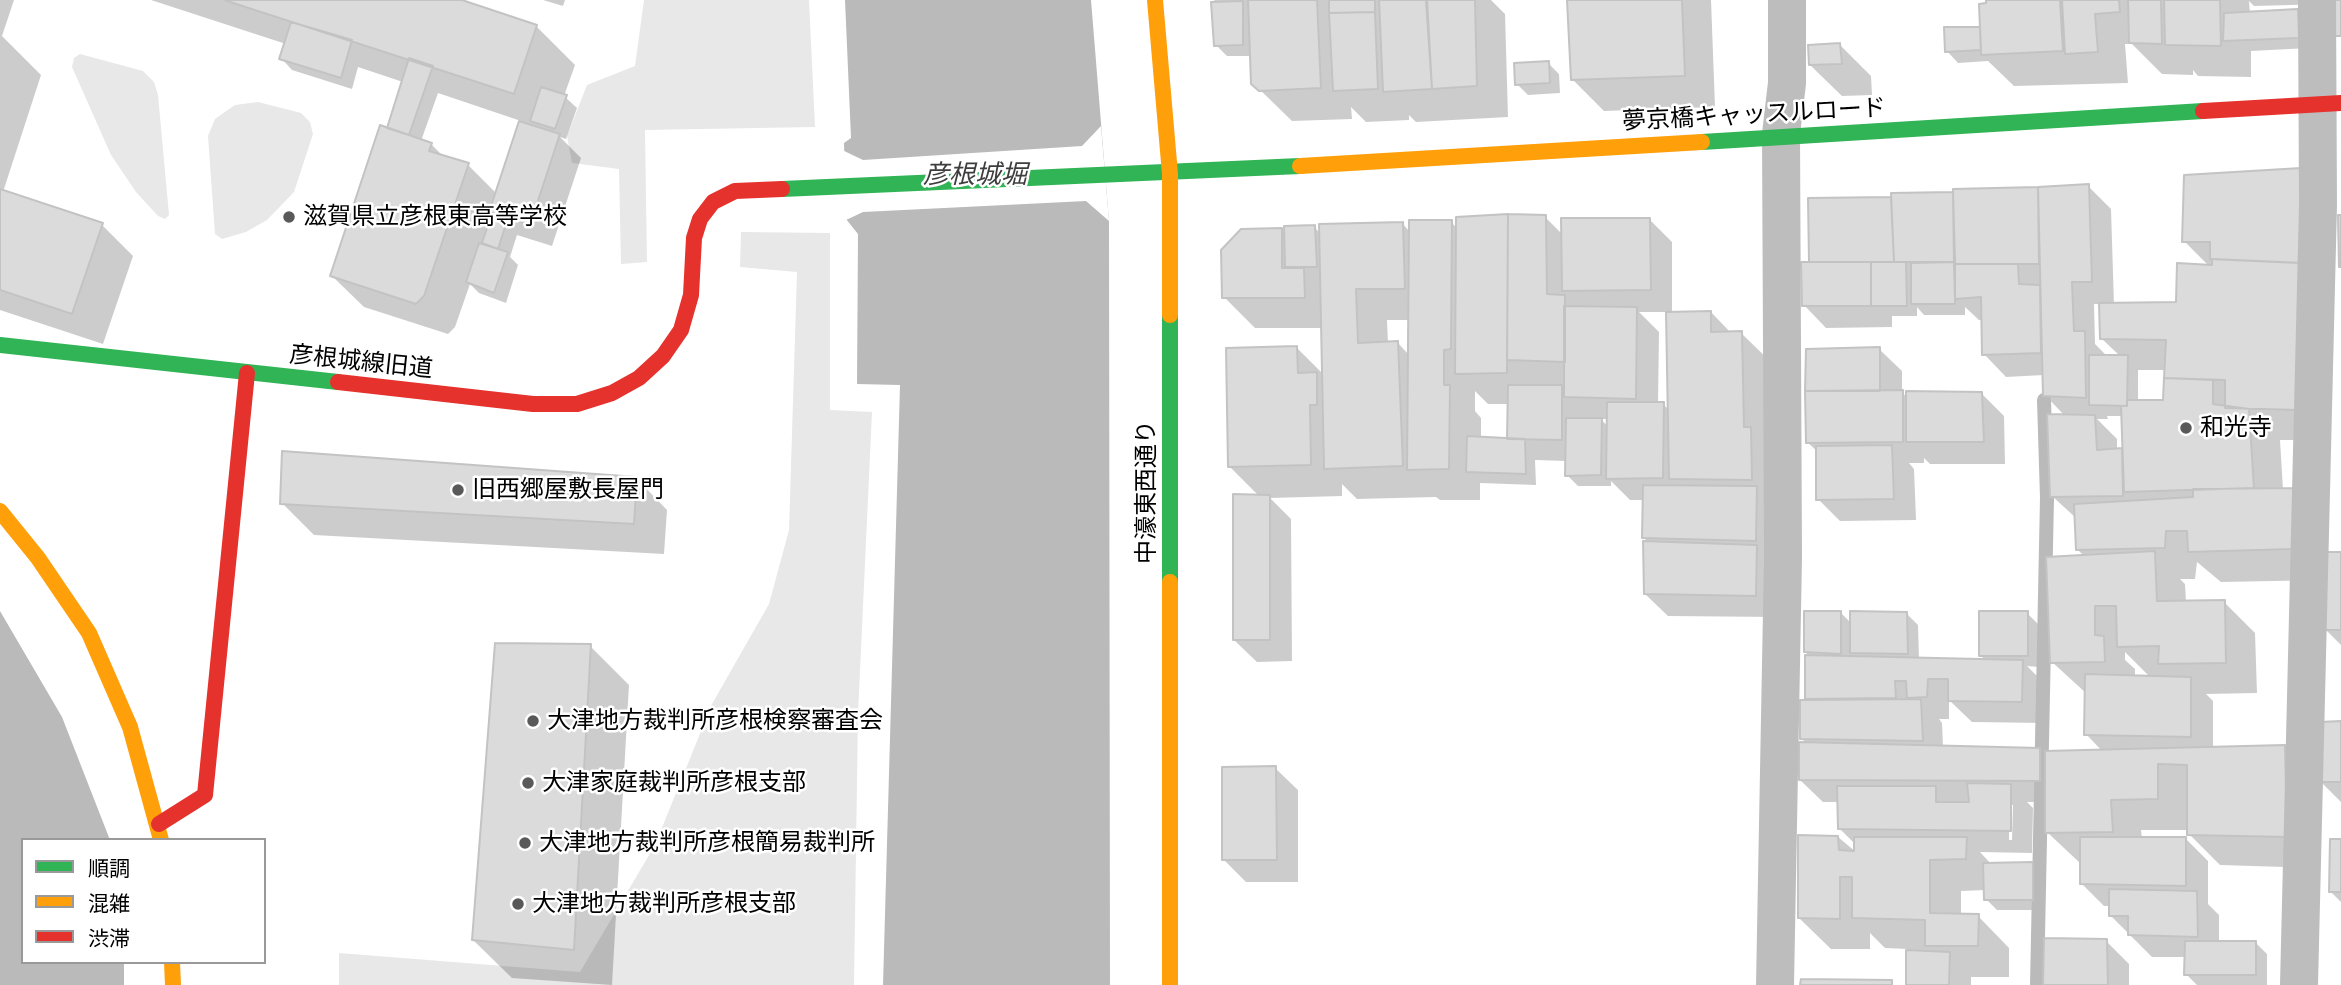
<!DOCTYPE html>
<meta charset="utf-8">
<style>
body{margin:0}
#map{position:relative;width:2341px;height:985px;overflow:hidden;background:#fff;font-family:Inter,"Noto Sans JP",sans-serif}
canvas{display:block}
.legend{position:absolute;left:21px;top:838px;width:245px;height:126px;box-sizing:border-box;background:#fff;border:2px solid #999;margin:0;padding:9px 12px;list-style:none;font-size:21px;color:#000}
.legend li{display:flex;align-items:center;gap:14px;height:35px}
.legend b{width:35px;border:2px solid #999}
</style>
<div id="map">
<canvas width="2341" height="985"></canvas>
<ul class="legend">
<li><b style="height:9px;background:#30b455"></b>順調</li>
<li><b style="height:9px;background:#ff9f0a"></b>混雑</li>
<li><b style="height:9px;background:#e5322d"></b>渋滞</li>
</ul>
</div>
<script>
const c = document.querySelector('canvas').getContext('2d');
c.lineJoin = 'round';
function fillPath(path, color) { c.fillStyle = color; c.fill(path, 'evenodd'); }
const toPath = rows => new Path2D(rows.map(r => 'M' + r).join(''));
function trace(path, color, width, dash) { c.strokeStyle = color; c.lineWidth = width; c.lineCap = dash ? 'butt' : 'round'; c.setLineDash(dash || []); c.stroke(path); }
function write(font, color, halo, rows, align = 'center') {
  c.font = font + ' Inter,"Noto Sans JP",sans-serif'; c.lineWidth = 5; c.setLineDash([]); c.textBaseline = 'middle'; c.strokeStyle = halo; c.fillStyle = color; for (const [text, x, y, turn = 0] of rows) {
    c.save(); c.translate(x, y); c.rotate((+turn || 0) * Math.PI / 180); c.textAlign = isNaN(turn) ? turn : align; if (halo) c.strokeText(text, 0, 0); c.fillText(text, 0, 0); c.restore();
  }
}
const green = toPath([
 [644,0,809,0,815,127,645,130,647,262,621,264,619,169,572,163,567,136,587,85,635,66],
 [80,54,143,71,154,82,158,95,169,215,165,219,158,216,136,192,111,155,72,67,74,58],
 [258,102,301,113,310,122,313,134,294,192,267,220,246,232,222,239,215,234,208,136,215,119,235,105],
 [741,232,830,233,830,410,872,412,858,714,854,985,339,985,339,953,580,972,655,845,712,704,769,604,789,530,797,272,740,267]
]);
const water = toPath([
 [845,0,1091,0,1109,221,1110,985,883,985,900,385,857,384,858,234,846,219,844,143,851,138],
 [0,611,62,717,110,840,23,840,23,962,124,962,124,985,0,985]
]);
const pier = toPath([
 [1101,126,1109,221,1086,201,863,212,844,221,840,149,863,160,1082,146]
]);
const shadow = toPath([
 [0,0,14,0,2,36,41,75,3,192,102,225,133,256,103,344,0,310],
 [151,0,456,0,536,26,575,65,564,96,577,108,566,139,560,137,581,158,552,246,517,235,510,257,518,265,506,303,479,293,470,284,455,327,448,334,364,307,332,276,403,82,358,67,352,89,292,70,281,58,286,44],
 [438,93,521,121,497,194,468,165,444,157,431,144,421,141],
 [543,0,565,0,563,6],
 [1214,0,1491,0,1505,14,1508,117,1416,122,1409,115,1409,120,1366,122,1351,107,1352,119,1292,121,1253,83,1252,56,1227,56,1216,45,1217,4],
 [1568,0,1711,0,1715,107,1604,111,1572,79],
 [1988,0,2326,0,2327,4,2254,6,2249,1,2250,13,2297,11,2309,48,2251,51,2251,77,2198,76,2193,70,2193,75,2162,74,2132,44,2125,44,2128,83,2014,86,1988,61,1958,63,1947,51,1982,31],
 [1840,45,1871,76,1872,95,1842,96,1810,65],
 [1548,63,1559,74,1560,93,1528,95,1517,84],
 [2185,177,2329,440,2280,440,2283,490,2324,554,2341,553,2341,645,2325,629,2325,580,2221,582,2197,562,2195,579,2180,579,2185,584,2186,602,2224,602,2255,633,2257,693,2206,694,2213,701,2213,749,2284,747,2315,778,2317,868,2220,865,2189,834,2189,830,2141,830,2142,839,2186,839,2208,861,2208,904,2219,915,2219,943,2256,943,2267,954,2267,985,2197,985,2186,974,2186,957,2152,957,2111,916,2111,906,2104,906,2081,883,2081,864,2047,832,2047,802,2027,802,2033,808,2032,853,1980,852,1992,865,2032,864,2044,875,2043,910,1997,910,1986,899,1986,890,1961,891,1961,916,1978,916,2009,948,2009,977,1971,977,1971,985,1908,985,1908,949,1885,948,1870,933,1870,949,1831,949,1799,918,1838,837,1856,852,1856,845,1839,828,1839,802,1823,802,1800,780,1807,744,1802,739,1811,702,1807,698,1811,657,1805,652,1841,613,1852,624,1907,614,1918,625,1919,659,1986,661,1980,655,2027,613,2038,624,2039,667,2027,666,2045,684,2044,723,1972,722,1949,700,1949,719,1939,719,1942,723,1943,747,2039,750,2047,757,2103,752,2086,734,2087,694,2052,662,2085,557,2077,549,2076,518,2052,496,2065,416,2045,395,2044,375,2006,377,1984,354,1983,320,1979,320,1965,307,1965,315,1924,315,1917,307,1917,316,1892,316,1892,327,1826,328,1804,305,1811,264,1810,199,1893,199,1893,195,2088,186,2111,209,2114,305,2178,303,2209,266,2184,241],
 [2094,304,2101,304,2101,338,2120,356,2106,355,2095,344],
 [2138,370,2166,370,2165,402,2138,401],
 [2107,416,2123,416,2124,453,2117,450,2117,439,2097,419,2108,419],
 [2125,652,2151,678,2135,677,2135,669,2125,660],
 [2009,805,2013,805,2012,840,2009,840],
 [1545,217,1563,235,1649,219,1672,242,1672,313,1711,312,1731,333,1741,333,1773,364,1777,617,1668,616,1645,594,1649,543,1644,538,1645,500,1630,500,1611,481,1611,486,1578,486,1567,475,1567,461,1535,460,1536,485,1480,483,1480,500,1440,500,1436,497,1357,499,1342,484,1342,496,1270,498,1291,519,1292,661,1257,662,1234,640,1259,496,1230,467,1297,348,1324,375,1323,328,1255,328,1224,297,1281,229,1286,234,1314,227,1321,234,1402,223,1410,232,1451,222,1458,229],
 [1639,312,1667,312,1669,410,1663,404,1658,404,1659,332],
 [1387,320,1410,320,1409,355,1397,342,1388,343],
 [1475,391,1488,404,1509,404,1509,440,1481,439,1481,418,1475,411],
 [1600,419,1609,419,1609,427],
 [1879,349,1902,371,1902,392,1907,398,1981,393,2004,416,2005,464,1930,464,1924,458,1924,463,1909,463,1914,469,1916,520,1840,521,1818,499,1818,452,1807,442],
 [636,478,667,510,664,554,314,535,282,503],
 [590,646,629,685,612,985,512,978,473,940],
 [2341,723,2341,802,2321,782],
 [1275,768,1298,790,1298,882,1246,882,1223,859],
 [2341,840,2341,902,2331,892],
 [2106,941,2129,964,2129,985,2045,985]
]);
const stream = toPath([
 [2037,985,2047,498,2044,400]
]);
const building = toPath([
 [224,0,462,0,537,25,514,94,224,0],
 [1248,0,1317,0,1321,88,1259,91,1251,84,1248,0],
 [1329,0,1375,0,1375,12,1329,13,1329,0],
 [1379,0,1426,0,1432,89,1383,92,1379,0],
 [1427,0,1475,0,1477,86,1432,89,1427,0],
 [1567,0,1682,0,1685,76,1571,80,1567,0],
 [1986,0,2060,0,2063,51,1981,55,1979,4,1986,3,1986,0],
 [2062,0,2119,0,2120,12,2095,14,2098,52,2065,54,2062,0],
 [2128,0,2161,0,2162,44,2129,43,2128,0],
 [2164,0,2220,0,2221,46,2165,45,2164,0],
 [2333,0,2341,0,2341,36,2333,36,2333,0],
 [1243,1,1243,45,1214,46,1211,2,1243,1],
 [2298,9,2299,38,2223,41,2224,13,2298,9],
 [1375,12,1378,89,1333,91,1329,13,1375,12],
 [291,22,352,40,341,78,279,59,291,22],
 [1944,27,1980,27,1981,50,1945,52,1944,27],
 [1840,43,1842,64,1809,65,1808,45,1840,43],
 [409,58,433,66,409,135,387,128,409,58],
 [1549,61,1550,83,1515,85,1514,63,1549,61],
 [541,87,567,95,555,129,530,121,541,87],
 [519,121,560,134,530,225,489,212,519,121],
 [380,125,432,143,429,151,469,163,424,296,416,304,330,276,380,125],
 [2301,168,2300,263,2210,259,2210,242,2182,242,2184,175,2301,168],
 [2089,184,2092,282,2072,282,2074,331,2085,331,2086,398,2043,396,2038,187,2089,184],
 [2038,187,2039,264,1954,264,1953,189,2038,187],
 [0,189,103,223,72,314,0,290,0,189],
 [1953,192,1955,262,1894,262,1891,193,1953,192],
 [1891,197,1894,262,1809,262,1808,198,1891,197],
 [492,213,508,218,498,249,482,243,492,213],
 [1508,214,1546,215,1547,294,1565,295,1565,362,1507,360,1508,214],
 [1508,214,1507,373,1455,374,1456,217,1508,214],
 [2338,215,2341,215,2341,267,2339,267,2338,215],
 [1561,218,1650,218,1651,290,1562,291,1561,218],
 [1409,220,1452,220,1451,349,1444,350,1444,385,1450,385,1449,469,1407,470,1409,220],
 [1403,222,1405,289,1356,289,1358,343,1398,341,1403,466,1324,469,1319,224,1403,222],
 [1315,225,1317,267,1285,267,1284,226,1315,225],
 [1282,228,1282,268,1304,268,1305,298,1222,298,1221,250,1241,229,1282,228],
 [479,243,508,252,494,293,466,282,479,243],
 [2212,259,2303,263,2298,410,2225,408,2225,380,2164,378,2166,340,2100,339,2099,303,2176,302,2177,263,2212,265,2212,259],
 [1801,262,1871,262,1871,306,1802,306,1801,262],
 [1871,262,1906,262,1907,306,1871,306,1871,262],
 [1955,262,1955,304,1911,304,1911,263,1955,262],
 [1954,264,2018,264,2019,284,2040,285,2041,353,1982,355,1981,297,1955,299,1954,264],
 [1564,306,1637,307,1636,399,1564,397,1564,306],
 [1711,311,1711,332,1742,331,1744,427,1751,427,1752,480,1669,479,1666,312,1711,311],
 [1297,346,1298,373,1317,372,1317,405,1310,405,1311,465,1228,467,1226,348,1297,346],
 [1880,347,1880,391,1805,391,1806,349,1880,347],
 [2089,355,2128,355,2127,406,2089,405,2089,355],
 [2164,378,2213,380,2213,404,2249,409,2254,488,2124,492,2121,406,2127,406,2127,400,2163,400,2164,378],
 [1508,385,1562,385,1562,440,1507,439,1508,385],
 [1903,390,1903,442,1806,443,1805,391,1903,390],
 [1906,391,1982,392,1984,442,1906,442,1906,391],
 [1607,402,1664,402,1663,478,1606,479,1607,402],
 [2047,414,2095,415,2097,450,2122,448,2123,496,2050,497,2047,414],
 [1566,418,1602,418,1601,475,1565,476,1566,418],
 [1467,436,1525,439,1526,474,1466,472,1467,436],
 [1892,445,1894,499,1816,500,1816,446,1892,445],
 [282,451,637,477,634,524,280,504,282,451],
 [1643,485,1757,486,1756,541,1642,538,1643,485],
 [2293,488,2294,549,2188,552,2187,531,2166,531,2165,548,2076,550,2074,504,2193,497,2193,489,2293,488],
 [1233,494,1270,495,1270,640,1233,640,1233,494],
 [1643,541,1757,545,1756,596,1644,594,1643,541],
 [2155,551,2157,601,2225,600,2226,663,2158,664,2159,646,2117,647,2116,606,2095,606,2095,635,2104,636,2105,662,2050,663,2046,557,2155,551],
 [2323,552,2341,552,2341,630,2323,630,2323,552],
 [1804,611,1841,611,1841,654,1804,652,1804,611],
 [1850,611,1907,612,1908,654,1850,653,1850,611],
 [1979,611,2028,611,2028,656,1979,656,1979,611],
 [495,643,591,644,574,950,472,940,495,643],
 [1805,655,2023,660,2022,702,1948,701,1948,679,1928,679,1927,697,1907,698,1906,681,1895,681,1896,698,1805,699,1805,655],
 [2085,674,2191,677,2191,737,2084,735,2085,674],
 [1921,699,1923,741,1800,739,1800,700,1921,699],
 [2341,721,2341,782,2319,782,2320,722,2341,721],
 [1799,742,2040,748,2040,781,1799,780,1799,742],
 [2285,745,2287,837,2187,835,2187,765,2158,764,2158,799,2111,800,2113,832,2045,833,2045,751,2285,745],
 [1276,766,1277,860,1222,860,1222,767,1276,766],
 [1967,783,2011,784,2011,831,1838,829,1837,786,1936,786,1936,802,1969,802,1967,783],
 [1798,835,1838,836,1839,850,1854,851,1854,837,1967,837,1966,859,1930,860,1930,913,1979,914,1978,946,1925,946,1925,920,1852,918,1852,877,1840,877,1840,919,1798,918,1798,835],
 [2080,837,2186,837,2186,886,2080,884,2080,837],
 [2330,839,2341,839,2341,892,2329,892,2330,839],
 [2033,862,2033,900,1984,900,1983,863,2033,862],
 [2109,889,2197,891,2198,937,2128,935,2128,916,2109,916,2109,889],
 [2044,938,2107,939,2108,985,2043,985,2044,938],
 [2185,941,2256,941,2256,975,2184,975,2185,941],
 [1906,950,1950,952,1949,985,1906,985,1906,950],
 [1801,979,1892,980,1892,985,1800,985,1801,979]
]);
const street = toPath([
 [1775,985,1783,557,1781,134,1787,83,1787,0],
 [2299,985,2318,204,2317,0]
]);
const fast = toPath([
 [1702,142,2203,111],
 [782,189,1300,166],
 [1170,315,1170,582],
 [0,345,338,382]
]);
const slow = toPath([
 [1155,0,1170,174,1170,315],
 [1300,166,1702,142],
 [0,511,38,558,89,633,130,727,161,840],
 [1170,582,1170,985],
 [172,962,173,985]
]);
const jam = toPath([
 [2203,111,2341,103],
 [338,382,533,404,577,404,612,393,639,378,663,356,681,330,691,295,694,238,700,219,713,202,735,191,782,189],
 [159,824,205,795,247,373]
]);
const markers = [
 [289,217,7,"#595959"],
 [2186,428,7,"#595959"],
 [458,490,7,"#595959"],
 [533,721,7,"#595959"],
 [528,783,7,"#595959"],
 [525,843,7,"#595959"],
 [518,904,7,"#595959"]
];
const streetNames = [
 ["夢京橋キャッスルロード",1754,115,-3],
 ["彦根城線旧道",361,362,6],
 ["中濠東西通り",1147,492,-90]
];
const poiNames = [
 ["滋賀県立彦根東高等学校",303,217],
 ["和光寺",2200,428],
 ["旧西郷屋敷長屋門",472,490],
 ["大津地方裁判所彦根検察審査会",547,721],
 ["大津家庭裁判所彦根支部",542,783],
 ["大津地方裁判所彦根簡易裁判所",539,843],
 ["大津地方裁判所彦根支部",532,904]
];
const waterNames = [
 ["彦根城堀",975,175]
];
fillPath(green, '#e8e8e8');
fillPath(water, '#bababa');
fillPath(pier, '#fff');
fillPath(shadow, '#0003');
trace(stream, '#bababa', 14);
fillPath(building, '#dbdbdb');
trace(building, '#c3c3c3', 2);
trace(street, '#bdbdbd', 38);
trace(fast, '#30b455', 16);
trace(slow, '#ff9f0a', 16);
trace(jam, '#e5322d', 16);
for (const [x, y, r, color] of markers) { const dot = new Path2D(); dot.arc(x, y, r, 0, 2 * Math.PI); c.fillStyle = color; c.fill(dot); trace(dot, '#fff', 2.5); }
write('24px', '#000', '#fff', streetNames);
write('24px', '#000', '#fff', poiNames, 'left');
write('italic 26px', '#3d3d3d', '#fff', waterNames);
</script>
